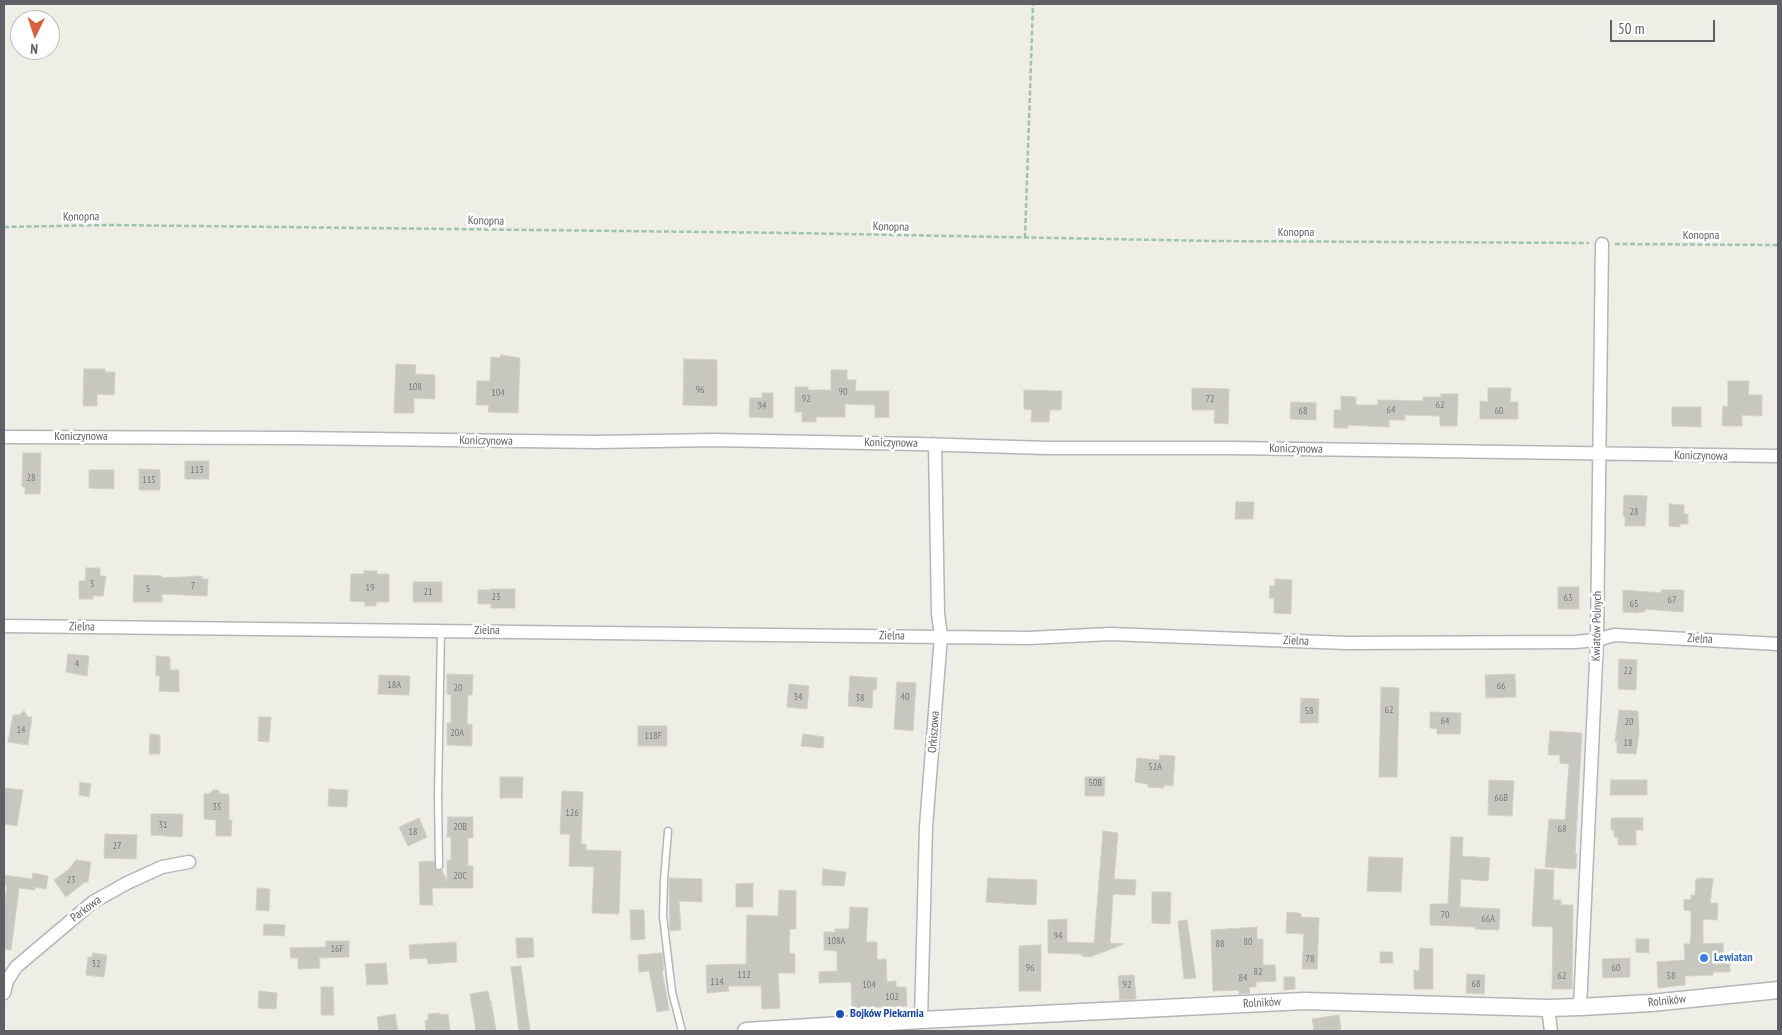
<!DOCTYPE html>
<meta charset="utf-8">
<style>
body{margin:0}
#map{position:relative;width:1782px;height:1035px;overflow:hidden;background:#eeede6;font-family:"PT Sans Narrow",sans-serif}
canvas{display:block}
.frame{position:absolute;inset:0;border:5px solid #5e6065;pointer-events:none}
.north{position:absolute;left:10px;top:10px;width:50px;height:50px;box-sizing:border-box;background:#fff;border:1px solid #bfbfc1;border-radius:50%;rotate:184deg;font-size:14px;font-weight:700;line-height:20px;text-align:center;color:#5e6065}
.north::after{content:'';display:block;margin:auto;width:18px;height:22px;background:#d76043;clip-path:polygon(50% 0,100% 100%,50% 72%,0 100%)}
.scale{position:absolute;left:1610px;top:20px;width:105px;height:22px;box-sizing:border-box;border:2px solid #5e6065;border-top:0;padding-left:6px;font-size:15px;line-height:18px;white-space:nowrap;color:#5e6065;-webkit-text-stroke:4px #fff;paint-order:stroke}
</style>
<div id="map">
<canvas width="1782" height="1035"></canvas>
<div class="frame"></div>
<div class="north">N</div>
<div class="scale">50 m</div>
</div>
<script>
const c = document.querySelector('canvas').getContext('2d');
c.lineJoin = 'round';
function fillPath(path, color) { c.fillStyle = color; c.fill(path, 'evenodd'); }
const toPath = rows => new Path2D(rows.map(r => 'M' + r).join(''));
function trace(path, color, width, dash) { c.strokeStyle = color; c.lineWidth = width; c.lineCap = dash ? 'butt' : 'round'; c.setLineDash(dash || []); c.stroke(path); }
function write(font, color, halo, rows, align = 'center') {
  c.font = font + ' "PT Sans Narrow",sans-serif'; c.lineWidth = 5; c.setLineDash([]); c.textBaseline = 'middle'; c.strokeStyle = halo; c.fillStyle = color; for (const [text, x, y, turn = 0] of rows) {
    c.save(); c.translate(x, y); c.rotate((+turn || 0) * Math.PI / 180); c.textAlign = isNaN(turn) ? turn : align; if (halo) c.strokeText(text, 0, 0); c.fillText(text, 0, 0); c.restore();
  }
}
const building = toPath([
 [501,355,520,358,518,413,488,412,489,405,476,405,477,381,490,381,491,357,500,358,501,355],
 [684,359,717,360,717,406,683,405,684,359],
 [396,364,416,365,415,374,435,375,435,399,414,398,414,413,394,413,396,364],
 [84,369,105,369,105,372,115,372,114,395,97,394,97,406,83,406,84,369],
 [831,370,847,370,847,380,856,380,855,391,889,391,889,417,875,418,875,405,845,404,845,417,816,417,816,422,802,422,802,412,795,412,795,387,808,387,808,390,831,390,831,370],
 [1728,381,1749,381,1748,395,1762,395,1762,416,1742,415,1742,426,1722,426,1723,406,1728,407,1728,381],
 [1192,388,1229,389,1228,424,1214,423,1215,410,1192,410,1192,388],
 [1488,388,1511,388,1510,402,1518,402,1518,419,1480,419,1480,401,1488,402,1488,388],
 [1024,390,1062,391,1061,410,1050,410,1049,422,1031,422,1032,410,1024,409,1024,390],
 [762,393,773,393,773,418,749,417,750,398,762,398,762,393],
 [1441,394,1458,394,1457,426,1440,426,1440,416,1405,415,1405,420,1389,420,1389,427,1348,425,1348,428,1334,428,1334,410,1341,410,1341,396,1356,397,1356,405,1378,405,1378,400,1423,401,1423,397,1441,397,1441,394],
 [1291,402,1316,403,1316,420,1290,419,1291,402],
 [1672,407,1701,407,1701,427,1672,426,1672,407],
 [23,453,41,453,40,494,25,494,25,487,22,487,23,453],
 [185,461,209,461,209,479,185,479,185,461],
 [139,469,160,470,160,490,139,490,139,469],
 [89,470,114,470,114,489,89,488,89,470],
 [1624,495,1647,496,1645,526,1625,526,1625,517,1623,516,1624,495],
 [1236,502,1254,502,1253,519,1235,519,1236,502],
 [1669,504,1684,505,1684,514,1688,514,1688,524,1680,524,1680,527,1669,526,1669,504],
 [86,568,100,568,100,576,106,576,103,596,93,596,93,599,79,599,79,581,85,581,86,568],
 [364,571,377,571,377,574,389,574,389,602,376,602,376,606,365,606,365,602,350,601,351,574,364,574,364,571],
 [134,575,162,576,162,578,202,576,202,579,208,579,207,596,162,594,162,602,133,602,134,575],
 [1275,579,1292,580,1291,614,1274,613,1274,598,1269,598,1270,586,1275,586,1275,579],
 [413,582,442,582,442,602,413,602,413,582],
 [1558,587,1579,587,1579,609,1558,609,1558,587],
 [491,589,515,589,515,608,491,608,491,604,478,604,478,590,491,590,491,589],
 [1623,590,1661,593,1661,590,1684,590,1683,612,1645,609,1645,612,1638,612,1638,613,1623,612,1623,590],
 [68,654,89,656,87,676,66,672,68,654],
 [156,656,170,657,170,670,179,670,179,692,159,691,160,676,156,676,156,656],
 [1619,659,1637,660,1636,690,1618,689,1619,659],
 [447,674,473,675,472,695,468,695,467,724,472,724,472,746,447,745,447,723,451,723,451,695,447,694,447,674],
 [1515,674,1516,697,1486,698,1485,675,1515,674],
 [379,675,410,676,409,695,378,694,379,675],
 [850,676,877,678,876,690,873,690,872,708,848,706,850,676],
 [897,682,916,683,913,731,894,729,897,682],
 [789,684,809,686,807,709,787,707,789,684],
 [1381,687,1399,688,1397,777,1379,777,1381,687],
 [1301,698,1319,699,1318,723,1300,723,1301,698],
 [1619,710,1638,711,1639,733,1636,754,1617,753,1617,742,1615,742,1619,710],
 [24,711,28,717,32,717,28,745,8,742,13,715,19,715,24,711],
 [1430,712,1461,713,1460,734,1437,734,1437,729,1430,728,1430,712],
 [259,717,271,717,269,742,258,741,259,717],
 [638,726,667,726,667,746,638,746,638,726],
 [1550,731,1582,733,1575,854,1577,854,1576,869,1545,867,1549,819,1565,820,1569,764,1560,763,1560,755,1548,755,1550,731],
 [150,734,160,735,160,754,149,754,150,734],
 [803,734,824,737,823,748,801,746,803,734],
 [1160,755,1175,756,1173,786,1164,785,1164,788,1148,787,1148,784,1135,782,1137,758,1159,760,1160,755],
 [500,777,523,777,522,798,500,798,500,777],
 [1085,777,1105,777,1104,796,1085,796,1085,777],
 [1489,780,1514,781,1512,816,1488,815,1489,780],
 [1611,780,1647,780,1647,795,1610,795,1611,780],
 [80,782,91,784,89,797,79,795,80,782],
 [4,788,23,790,17,826,4,824,4,788],
 [329,789,348,790,347,807,328,806,329,789],
 [213,790,218,790,221,794,229,794,229,820,232,820,231,836,216,836,216,820,204,819,204,794,209,794,213,790],
 [562,791,583,792,581,844,586,844,586,850,621,851,619,914,592,913,594,867,569,866,570,834,560,834,562,791],
 [151,814,183,814,182,837,151,835,151,814],
 [448,817,473,817,473,838,468,838,468,866,473,866,473,888,432,888,433,905,420,905,419,862,434,861,435,869,439,871,442,870,447,881,447,860,451,860,451,837,447,837,448,817],
 [419,818,427,837,408,846,399,827,419,818],
 [1611,818,1643,818,1643,830,1636,830,1636,845,1618,845,1618,837,1614,837,1614,830,1611,830,1611,818],
 [1103,831,1118,833,1114,879,1136,880,1135,895,1113,894,1110,943,1124,944,1090,957,1082,956,1082,954,1048,953,1048,920,1067,919,1067,942,1094,943,1103,831],
 [105,834,137,835,136,859,104,858,105,834],
 [1451,837,1463,837,1462,856,1490,858,1488,881,1461,879,1460,904,1460,907,1500,909,1499,930,1475,929,1476,927,1430,925,1430,904,1448,904,1451,837],
 [1369,857,1403,858,1401,892,1367,891,1369,857],
 [76,860,91,862,88,882,85,882,66,897,54,880,69,869,76,860],
 [823,869,846,872,844,886,822,885,823,869],
 [1535,869,1554,870,1553,900,1561,900,1561,905,1573,905,1572,989,1552,989,1553,927,1532,926,1535,869],
 [33,873,48,876,46,889,35,887,35,890,19,888,11,950,4,949,4,910,7,885,4,885,4,875,32,879,33,873],
 [669,878,702,879,702,902,679,901,681,930,670,931,669,878],
 [988,878,1037,880,1036,905,986,902,988,878],
 [1701,878,1713,879,1710,903,1718,903,1717,920,1703,919,1703,944,1723,943,1724,960,1730,960,1730,972,1713,972,1713,975,1685,976,1685,985,1658,988,1657,962,1685,960,1684,944,1690,944,1691,935,1691,911,1684,910,1684,899,1691,900,1691,895,1695,895,1696,879,1701,878],
 [753,883,753,907,736,907,736,884,753,883],
 [257,888,270,889,269,911,256,910,257,888],
 [779,890,796,891,796,929,790,929,789,953,795,954,795,973,778,973,780,1008,762,1009,761,986,728,986,729,991,707,993,706,965,746,964,747,915,778,916,779,890],
 [1152,892,1171,892,1170,924,1152,923,1152,892],
 [850,907,868,908,866,942,877,942,877,960,886,959,887,982,896,981,896,987,906,987,907,1006,852,1008,851,982,819,983,819,972,837,971,837,951,824,950,824,932,835,932,835,929,849,929,850,907],
 [630,910,644,910,645,939,631,940,630,910],
 [1287,912,1299,913,1301,914,1301,917,1319,918,1317,969,1302,969,1304,934,1286,933,1287,912],
 [1187,920,1196,978,1184,979,1178,921,1187,920],
 [264,924,285,925,284,936,263,935,264,924],
 [1257,927,1257,939,1263,939,1263,965,1275,965,1276,981,1256,982,1256,987,1249,987,1250,993,1239,994,1239,990,1213,991,1211,930,1257,927],
 [516,938,533,938,534,957,517,958,516,938],
 [1636,939,1649,939,1649,953,1636,952,1636,939],
 [326,941,349,941,349,957,319,958,320,968,298,969,298,958,291,958,290,948,326,947,326,941],
 [456,942,457,962,428,964,427,958,410,959,409,945,456,942],
 [1041,945,1041,991,1019,991,1019,946,1041,945],
 [1420,948,1433,949,1433,989,1414,989,1414,970,1419,971,1420,948],
 [1380,952,1392,952,1393,963,1380,963,1380,952],
 [93,953,107,955,104,977,86,975,88,957,92,957,93,953],
 [662,953,664,970,662,970,669,1010,657,1012,649,971,639,972,638,955,662,953],
 [1630,958,1630,977,1603,978,1602,959,1630,958],
 [386,963,388,984,367,985,365,964,386,963],
 [521,966,530,1031,519,1031,511,967,521,966],
 [1467,974,1485,975,1484,994,1466,993,1467,974],
 [1134,975,1136,999,1120,1000,1118,976,1134,975],
 [1284,977,1295,977,1295,989,1284,990,1284,977],
 [321,987,333,987,334,1015,321,1015,321,987],
 [259,991,277,993,276,1009,258,1008,259,991],
 [488,991,490,1001,491,1001,496,1031,476,1031,470,994,488,991],
 [440,1013,440,1015,448,1014,450,1031,426,1031,425,1021,428,1020,428,1014,440,1013],
 [395,1014,398,1031,379,1031,377,1017,395,1014],
 [1339,1015,1341,1029,1334,1031,1314,1031,1312,1019,1339,1015]
]);
const path = toPath([
 [4,227,108,225,792,233,1214,241,1589,243],
 [1025,238,1033,4],
 [1615,244,1778,245]
]);
const service = toPath([
 [668,831,664,880,663,916,672,992,682,1031],
 [439,866,438,795,441,631]
]);
const minor = toPath([
 [4,437,297,438,596,442,714,440,918,444,1047,448,1230,448,1778,456],
 [4,626,1029,638,1110,634,1347,643,1575,642,1597,640,1614,635,1778,644],
 [4,993,7,981,16,967,93,902,127,883,162,867,189,862],
 [1580,1007,1597,640,1602,244],
 [1548,1008,1551,1031],
 [921,1020,926,827,941,636,938,613,935,444]
]);
const tertiary = toPath([
 [746,1031,921,1020,1304,1001,1548,1008,1580,1007,1651,1003,1778,990]
]);
const markers = [
 [1704,958,5,"#3f7fe0"],
 [840,1014,5,"#1a4fb4"]
];
const numberNames = [
 ["108",415,387],
 ["96",700,390],
 ["90",843,392],
 ["104",498,393],
 ["92",806,399],
 ["72",1210,399],
 ["62",1440,405],
 ["94",762,406],
 ["64",1391,410],
 ["68",1303,411],
 ["60",1499,411],
 ["113",197,470],
 ["28",31,478],
 ["115",149,480],
 ["28",1634,512],
 ["3",92,584],
 ["7",193,586],
 ["19",370,588],
 ["5",148,589],
 ["21",428,592],
 ["23",496,597],
 ["63",1568,598],
 ["67",1672,600],
 ["65",1634,604],
 ["4",77,664],
 ["22",1628,671],
 ["18A",394,685],
 ["66",1501,686],
 ["20",458,688],
 ["34",798,697],
 ["40",905,697],
 ["38",860,698],
 ["62",1389,710],
 ["58",1309,711],
 ["64",1445,721],
 ["20",1629,722],
 ["14",21,730],
 ["20A",457,733],
 ["118F",653,736],
 ["18",1628,743],
 ["52A",1155,767],
 ["50B",1095,783],
 ["66B",1501,798],
 ["35",217,807],
 ["126",572,813],
 ["31",163,825],
 ["20B",460,827],
 ["68",1562,829],
 ["18",413,832],
 ["27",117,846],
 ["20C",460,876],
 ["23",71,880],
 ["70",1445,915],
 ["66A",1488,919],
 ["94",1058,936],
 ["108A",836,941],
 ["80",1248,942],
 ["88",1220,944],
 ["16F",337,949],
 ["78",1310,959],
 ["32",96,964],
 ["96",1030,968],
 ["60",1616,968],
 ["82",1258,972],
 ["112",744,975],
 ["62",1562,976],
 ["58",1671,976],
 ["84",1243,978],
 ["114",717,982],
 ["68",1476,984],
 ["104",869,985],
 ["92",1127,985],
 ["102",892,997]
];
const streetNames = [
 ["Konopna",81,217,-1],
 ["Konopna",486,221,1],
 ["Konopna",891,227,1],
 ["Konopna",1296,233],
 ["Konopna",1701,236],
 ["Koniczynowa",81,437],
 ["Koniczynowa",486,441,1],
 ["Koniczynowa",891,443,1],
 ["Koniczynowa",1296,449,1],
 ["Koniczynowa",1701,456,1],
 ["Kwiatów Polnych",1597,626,-89],
 ["Zielna",82,627,1],
 ["Zielna",487,631],
 ["Zielna",892,636,1],
 ["Zielna",1700,639,3],
 ["Zielna",1296,641,2],
 ["Orkiszowa",934,732,-86],
 ["Parkowa",86,909,-37],
 ["Rolników",1667,1001,-6],
 ["Rolników",1262,1003,-3]
];
const shopNames = [
 ["Lewiatan",1714,958]
];
const transitNames = [
 ["Bojków Piekarnia",850,1014]
];
fillPath(building, '#c7c7c0');
trace(building, '#d2d0c5', 1);
trace(service, '#b3b5b9', 9);
trace(minor, '#b3b5b9', 15);
trace(tertiary, '#b3b5b9', 19);
trace(path, '#9fc3ae', 2.5, [5, 2.5]);
trace(service, '#fff', 6);
trace(minor, '#fff', 12);
trace(tertiary, '#fff', 16);
for (const [x, y, r, color] of markers) { const dot = new Path2D(); dot.arc(x, y, r, 0, 2 * Math.PI); c.fillStyle = color; c.fill(dot); trace(dot, '#fff', 2); }
write('10px', '#787a7c', null, numberNames);
write('12px', '#5e6065', '#fff', streetNames);
write('bold 12px', '#366cbe', '#fff', shopNames, 'left');
write('bold 12px', '#164399', '#fff', transitNames, 'left');
</script>
